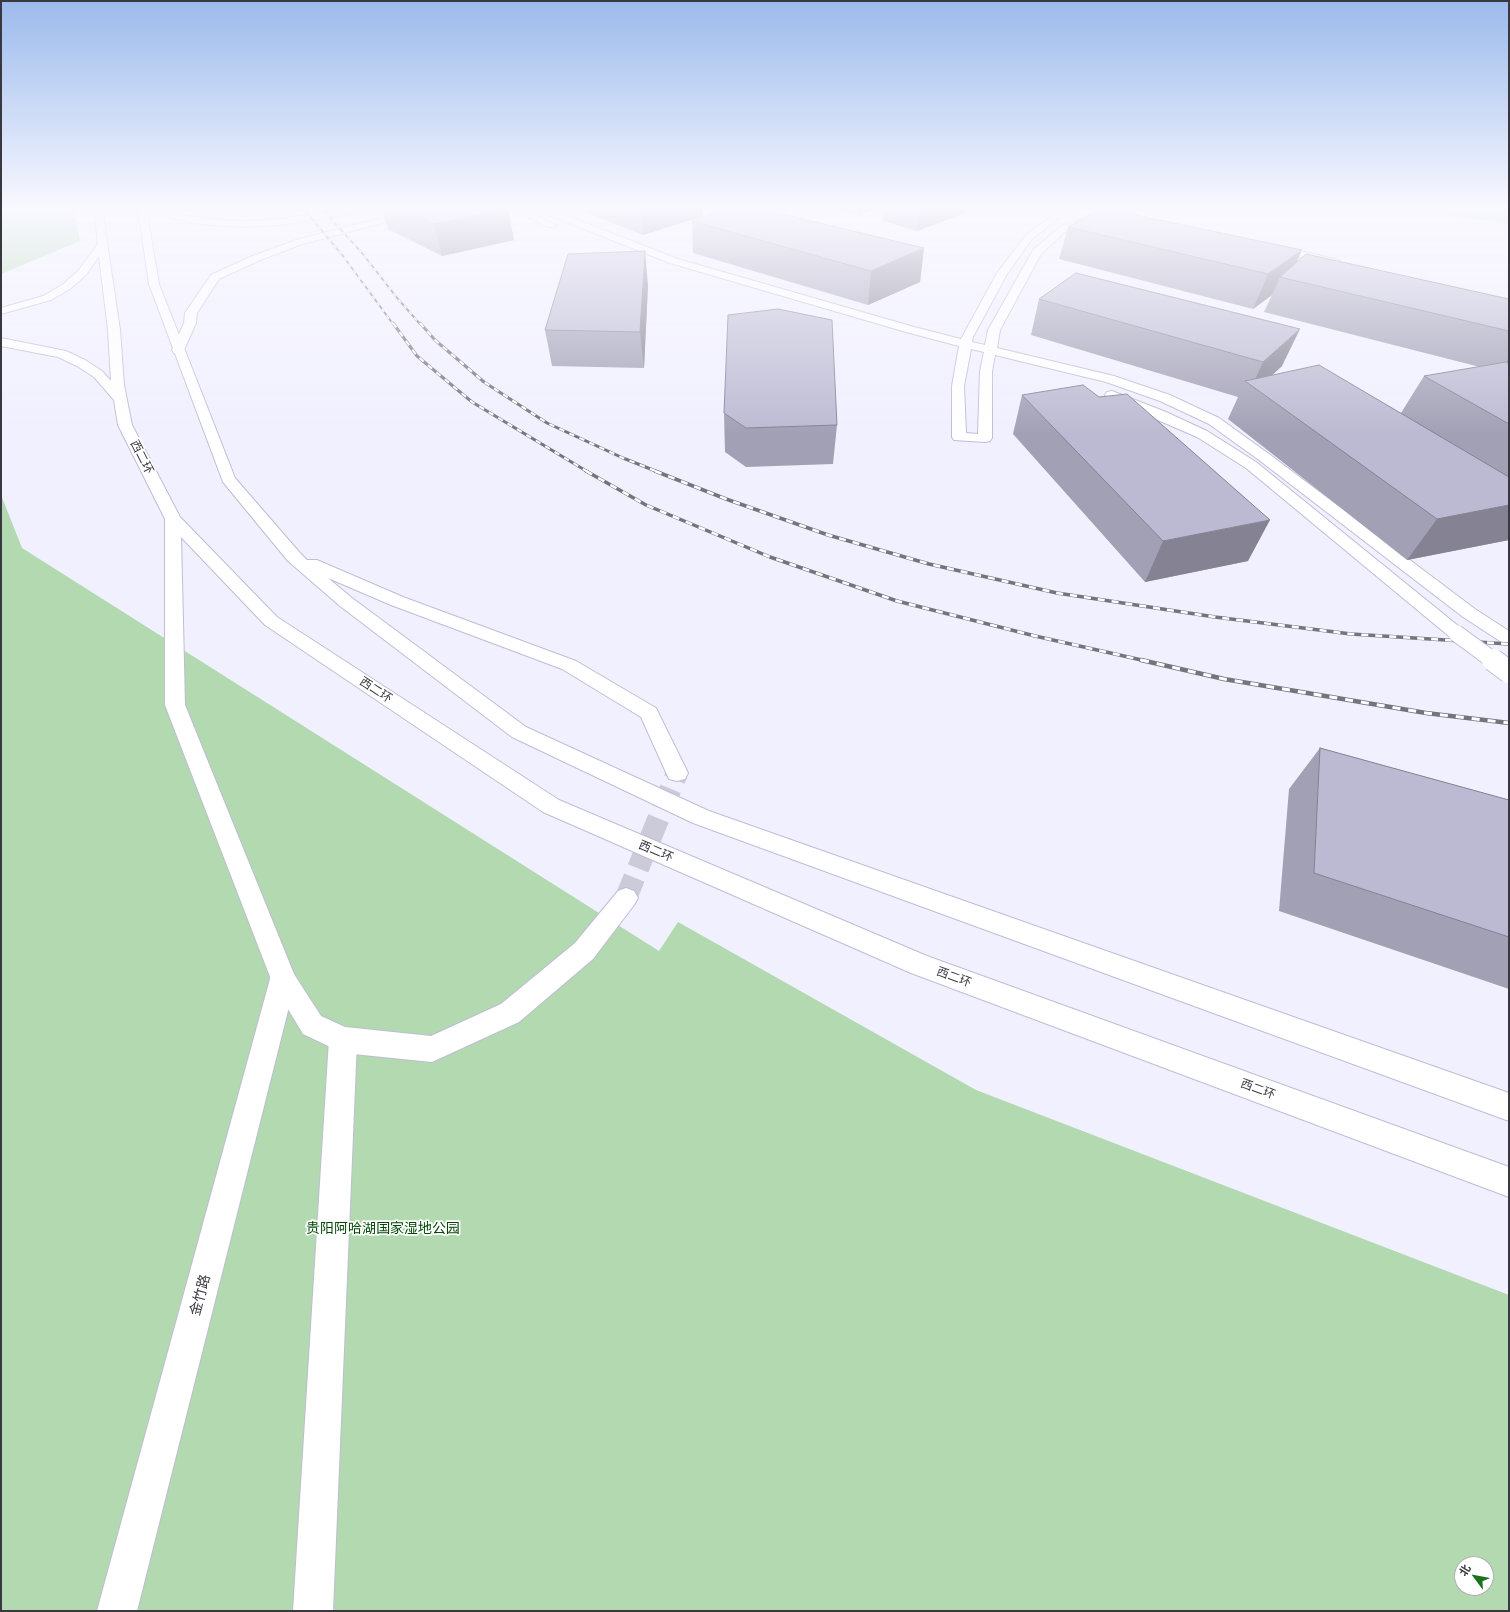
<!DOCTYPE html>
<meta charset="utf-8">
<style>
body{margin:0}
#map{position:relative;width:1510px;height:1612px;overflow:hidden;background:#f1f0ff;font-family:Commissioner,"Noto Sans SC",sans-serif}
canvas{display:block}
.frame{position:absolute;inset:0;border:2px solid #393841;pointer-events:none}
.north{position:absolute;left:1454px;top:1556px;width:40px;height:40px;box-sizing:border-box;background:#fff;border:1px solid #b0afb3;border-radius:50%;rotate:302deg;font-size:11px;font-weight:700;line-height:16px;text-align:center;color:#393841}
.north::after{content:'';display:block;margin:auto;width:14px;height:18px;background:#1a721d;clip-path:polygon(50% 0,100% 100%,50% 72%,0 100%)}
</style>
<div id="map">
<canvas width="1510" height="1612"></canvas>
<div class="frame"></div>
<div class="north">北</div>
</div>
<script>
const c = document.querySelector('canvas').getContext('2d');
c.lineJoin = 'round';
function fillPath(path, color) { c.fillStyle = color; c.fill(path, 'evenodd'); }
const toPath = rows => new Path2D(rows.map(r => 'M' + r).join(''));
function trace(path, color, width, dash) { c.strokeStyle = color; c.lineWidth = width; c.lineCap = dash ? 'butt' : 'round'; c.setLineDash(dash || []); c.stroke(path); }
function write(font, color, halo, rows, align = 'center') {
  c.font = font + ' Commissioner,"Noto Sans SC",sans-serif'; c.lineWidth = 3.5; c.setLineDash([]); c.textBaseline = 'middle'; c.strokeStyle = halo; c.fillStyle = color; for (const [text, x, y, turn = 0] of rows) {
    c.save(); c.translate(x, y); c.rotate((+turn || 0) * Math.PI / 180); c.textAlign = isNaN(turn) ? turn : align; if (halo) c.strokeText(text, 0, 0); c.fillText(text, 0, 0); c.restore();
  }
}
const green = toPath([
 [1,208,74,208,80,241,1,274],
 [1392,208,1509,208,1509,224,1442,215],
 [1,495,22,548,659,951,678,922,976,1090,1509,1295,1509,1611,1,1611],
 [1462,1564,1486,1564,1486,1588,1462,1588]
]);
const majorTunnel = toPath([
 [626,898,677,773]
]);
const minor = toPath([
 [510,208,521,208,556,225,554,227,548,227,510,208],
 [535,208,547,208,678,259,914,327,961,339,997,273,1026,235,1062,208,1072,208,1032,239,1007,274,973,337,972,342,985,345,988,330,1033,250,1060,227,1080,219,1097,215,1100,216,1102,218,1100,220,1086,223,1066,231,1041,254,1000,330,997,348,1114,376,1170,395,1219,418,1269,454,1475,609,1509,631,1509,645,1503,643,1463,617,1259,460,1209,424,1160,401,1106,382,995,355,992,371,992,438,990,441,985,442,954,440,952,437,952,386,959,346,906,332,670,263,536,210,535,208],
 [971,349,984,352,980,371,978,434,966,433,964,386,971,349],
 [1271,244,1339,260,1340,262,1335,265,1268,249,1266,247,1271,244],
 [1112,391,1166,412,1207,431,1256,462,1462,629,1465,633,1462,637,1456,639,1450,637,1246,468,1197,437,1107,398,1105,395,1107,392,1112,391],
 [283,967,292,971,296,979,137,1611,97,1611,270,979,274,971,283,967],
 [343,1027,353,1031,357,1040,333,1611,293,1611,329,1040,333,1031,343,1027]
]);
const major = toPath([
 [148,208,161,208,181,215,210,219,242,221,280,219,353,208,374,208,370,211,280,225,242,227,210,225,179,220,149,210,148,208],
 [419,208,433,208,432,210,302,244,258,261,219,279,197,313,196,323,184,350,182,353,178,354,174,353,172,350,184,323,185,313,211,275,250,257,296,240,419,208],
 [1064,208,1073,208,1068,211,1064,208],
 [1113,208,1123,208,1114,216,1102,220,1097,217,1113,208],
 [626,888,634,891,638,898,634,905,593,959,519,1022,432,1062,343,1053,303,1034,270,979,274,971,283,967,292,971,321,1016,345,1027,431,1036,501,1004,575,943,618,891,626,888]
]);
const highway = toPath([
 [94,208,102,208,120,330,124,385,132,425,180,517,277,617,559,800,927,956,1509,1167,1509,1197,911,973,543,812,265,625,181,537,185,705,296,979,292,987,283,991,274,987,165,705,165,519,118,425,114,400,94,377,77,366,58,357,1,346,1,338,66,351,85,360,102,371,111,381,108,330,99,256,86,275,70,289,51,300,1,314,1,308,43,296,62,285,78,271,98,244,94,208],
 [138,208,146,208,159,284,235,478,300,553,307,560,317,560,403,597,576,661,656,708,688,773,685,779,677,781,669,779,641,717,562,669,391,605,328,578,352,598,526,727,709,811,1509,1093,1509,1121,693,823,512,737,340,606,288,561,223,482,149,284,138,208]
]);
const railFar3 = toPath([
 [303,208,343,256,393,324],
 [321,208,362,253,398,299,420,324]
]);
const railFar2 = toPath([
 [393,323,417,356,472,402,588,472],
 [420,323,435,340,484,382,547,423,623,458,658,472]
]);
const railFar1 = toPath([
 [586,471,646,505,770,557,897,601,1035,636,1146,661],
 [655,471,726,499,828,535,929,564,1057,593,1215,617,1351,634,1509,644]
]);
const rail = toPath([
 [1141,660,1224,679,1426,713,1509,723]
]);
const minorBridgeFar1 = toPath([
 [1456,633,1494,661]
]);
const minorBridge = toPath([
 [1493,660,1509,672]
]);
const wall = toPath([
 [382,208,507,208,514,240,442,256,388,229],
 [575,208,703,208,703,216,643,235],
 [831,208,877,208,858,215],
 [884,208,966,208,965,213,917,231,883,221],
 [692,221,924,248,920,282,868,305,693,253],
 [1068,227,1296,263,1509,299,1509,362,1508,364,1509,364,1509,540,1407,560,1228,419,1238,397,1031,335,1039,299,1282,366,1272,375,1401,413,1424,376,1480,367,1264,312,1272,295,1253,309,1059,259],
 [648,285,644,368,552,366,545,330],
 [1022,395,1248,561,1145,582,1013,434],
 [724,413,837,425,833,464,746,467,725,452],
 [1320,748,1509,800,1509,989,1279,911,1289,789]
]);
const shadedWall = toPath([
 [508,208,514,240,442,256,434,224],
 [641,208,703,208,703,216,643,235],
 [858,208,877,208,858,215],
 [920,208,966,208,965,213,917,231],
 [924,248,920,282,868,305,871,271],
 [1302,250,1289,280,1280,277,1272,295,1253,309,1268,274],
 [645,251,648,285,644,368,640,332],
 [1300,329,1282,366,1256,390,1252,386,1263,362],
 [1509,358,1509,362,1499,372],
 [1509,505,1509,540,1407,560,1437,519],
 [1270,520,1248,561,1145,582,1163,541]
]);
const building = toPath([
 [400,208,508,208,434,224,400,208],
 [727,208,757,208,924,248,871,271,692,221,727,208],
 [1101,208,1103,208,1302,250,1268,274,1068,227,1101,208],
 [645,251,640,332,545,330,568,254,645,251],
 [1306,254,1509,299,1509,331,1280,277,1306,254],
 [1076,273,1300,329,1263,362,1039,299,1076,273],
 [778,309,832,320,837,425,746,428,724,413,728,315,778,309],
 [1506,362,1509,364,1509,424,1424,376,1506,362],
 [1319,365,1509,477,1509,505,1437,519,1245,381,1319,365],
 [1083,385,1099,397,1127,394,1270,520,1163,541,1022,395,1083,385],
 [1320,748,1509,800,1509,937,1314,873,1320,748]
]);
const streetNames = [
 ["西二环",142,457,63],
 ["西二环",376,690,33],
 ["西二环",656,851,23],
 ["西二环",954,977,20],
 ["西二环",1258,1089,20]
];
const nearParknames = [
 ["贵阳阿哈湖国家湿地公园",383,1228]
];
const nearStreetnames = [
 ["金竹路",200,1295,-75]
];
fillPath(green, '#b2d9af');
trace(majorTunnel, '#cccbd9', 22, [22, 10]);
trace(minor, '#bfbdd5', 2);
trace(major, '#bfbdd5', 2);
trace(highway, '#bfbdd5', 2);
fillPath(minor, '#fff');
fillPath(major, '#fff');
fillPath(highway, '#fff');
trace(railFar3, '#74737e', 2);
trace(railFar2, '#74737e', 3);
trace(railFar1, '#74737e', 3.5);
trace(rail, '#74737e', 4.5);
trace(railFar3, '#fff', 1.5, [4]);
trace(railFar2, '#fff', 2, [5.5]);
trace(railFar1, '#fff', 2.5, [7]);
trace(rail, '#fff', 3, [8]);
trace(minorBridgeFar1, '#bfbdd5', 18, []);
trace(minorBridge, '#bfbdd5', 24, []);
trace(minorBridgeFar1, '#fff', 16);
trace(minorBridge, '#fff', 22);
fillPath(wall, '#a2a0b5');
fillPath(shadedWall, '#848293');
fillPath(building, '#bcbad2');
trace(building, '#848293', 1);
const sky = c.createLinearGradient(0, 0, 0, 434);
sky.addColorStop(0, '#9bbaec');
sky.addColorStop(0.48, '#f9f8ff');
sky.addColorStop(1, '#f9f8ff00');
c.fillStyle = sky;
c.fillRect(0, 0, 1510, 434);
write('12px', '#393841', '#fff', streetNames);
write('14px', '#024907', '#fff', nearParknames);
write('14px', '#393841', '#fff', nearStreetnames);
</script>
